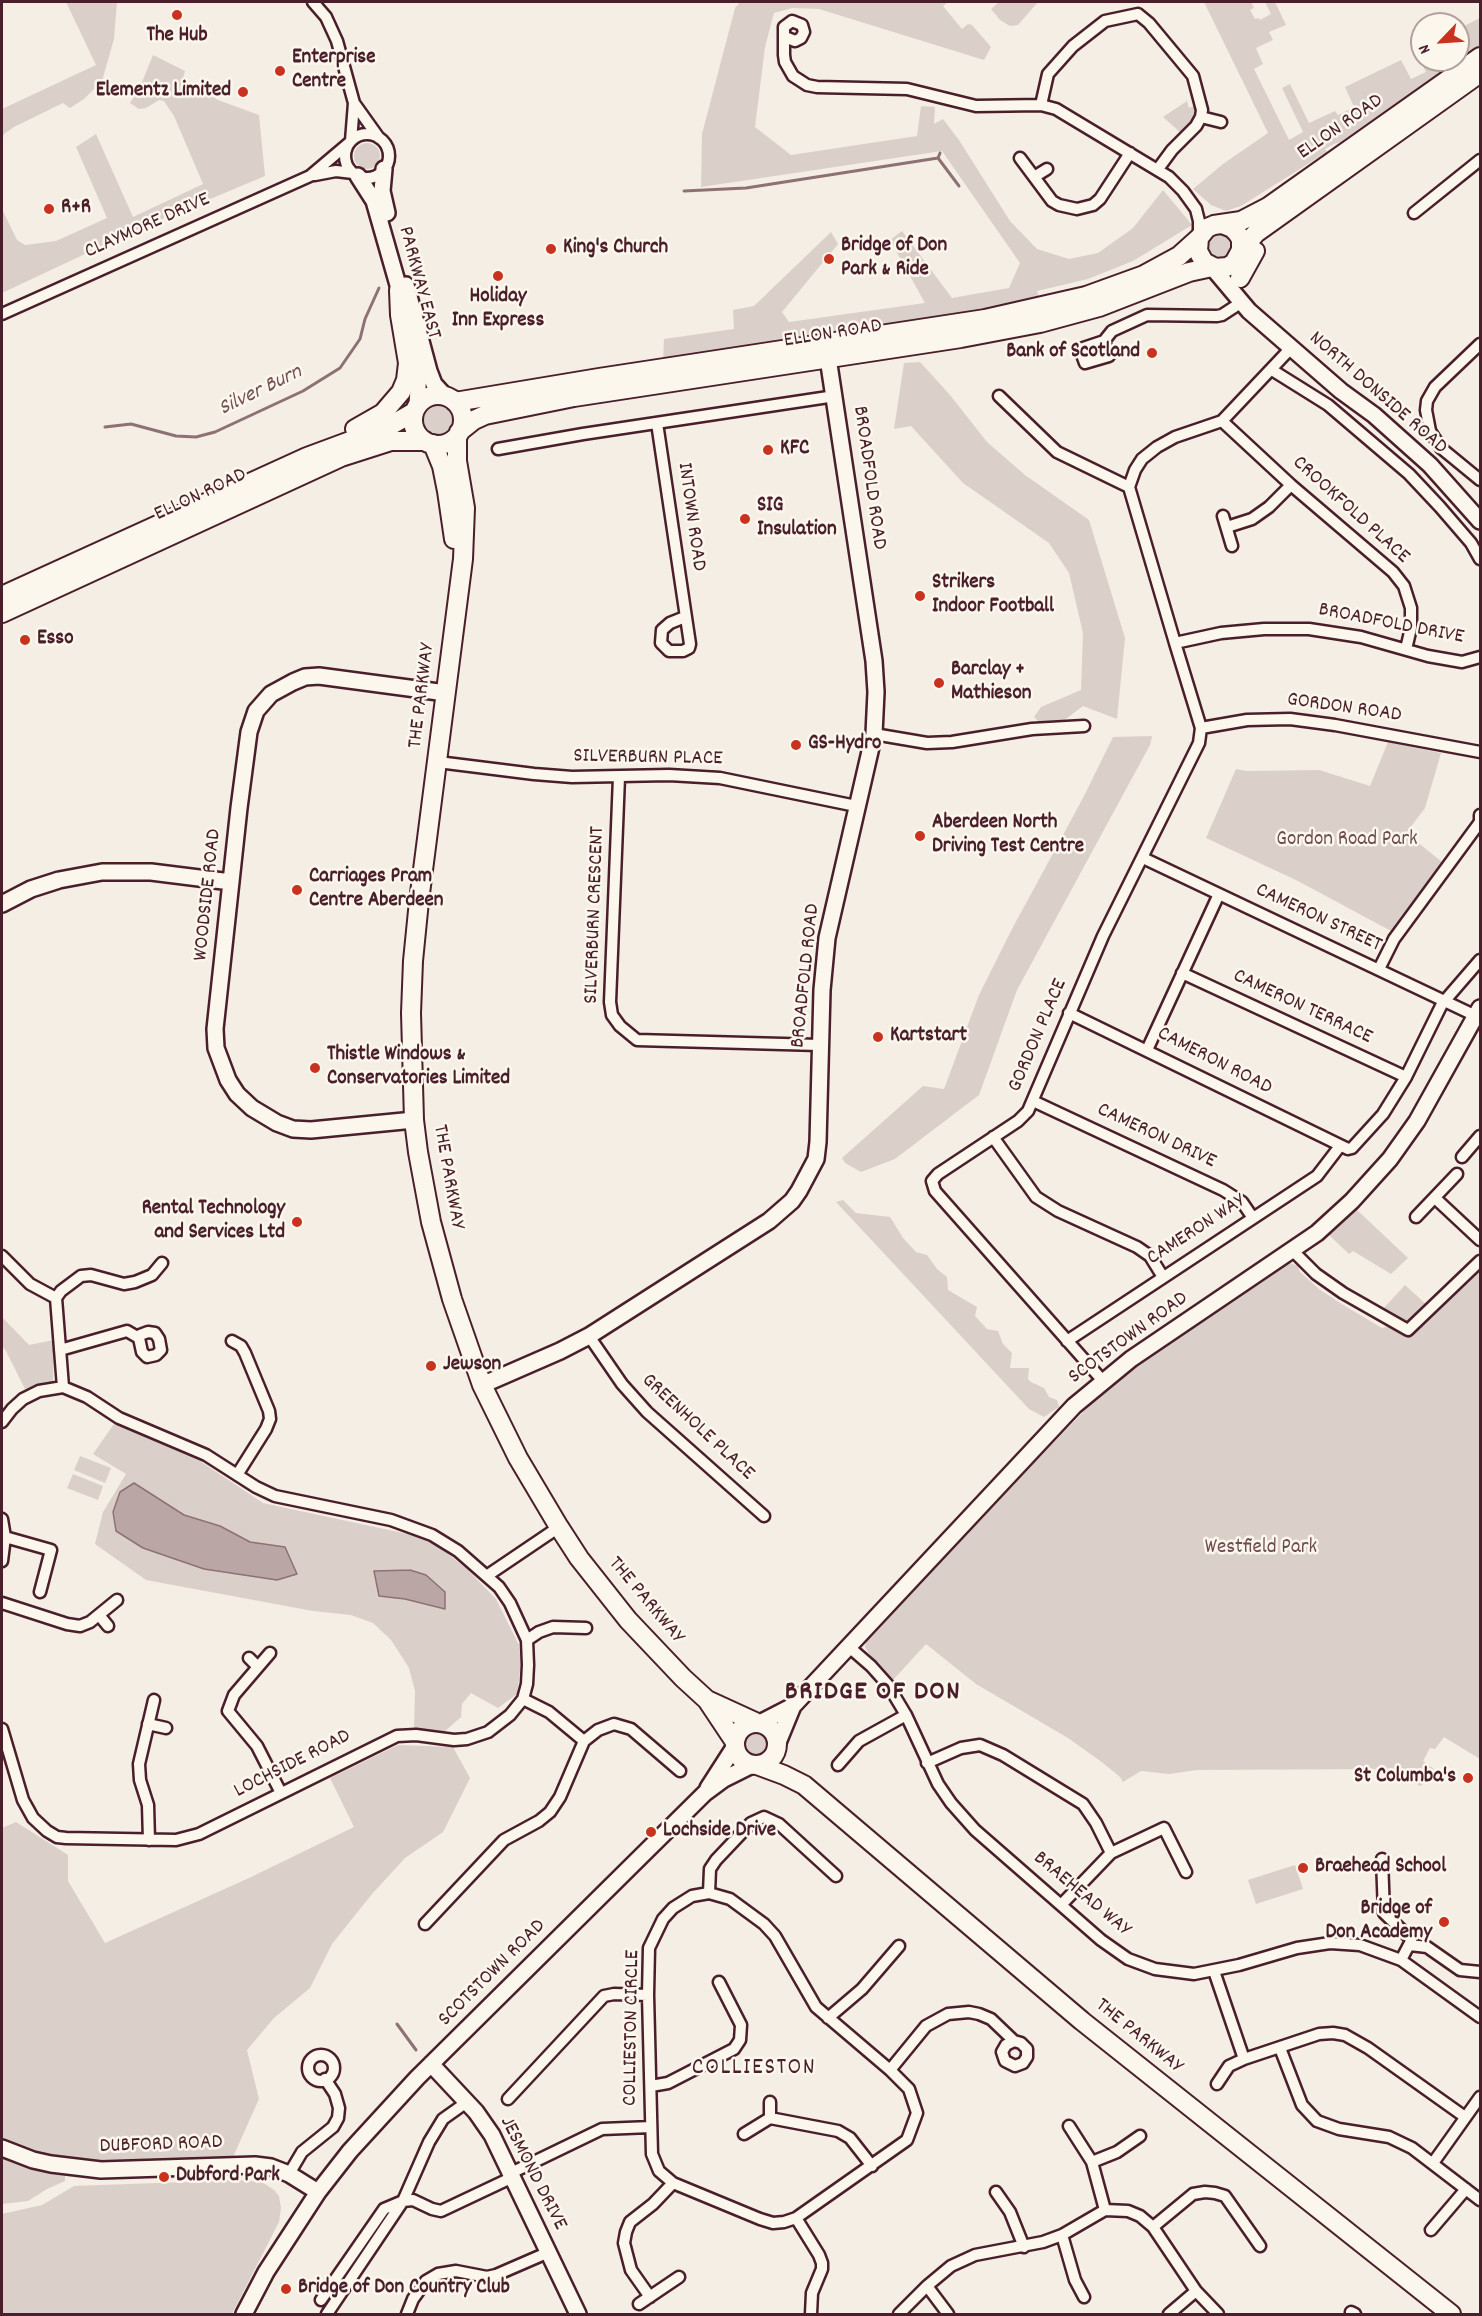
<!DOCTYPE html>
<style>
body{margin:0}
#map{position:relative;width:1482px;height:2316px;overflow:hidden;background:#f4eee4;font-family:Dekko,sans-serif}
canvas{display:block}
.frame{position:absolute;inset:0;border:3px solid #4a1f2b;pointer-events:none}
.north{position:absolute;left:1410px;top:12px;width:60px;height:60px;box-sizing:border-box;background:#fbf7ec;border:2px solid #b4a19f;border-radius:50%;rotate:245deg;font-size:16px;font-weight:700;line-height:24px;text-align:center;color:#4a1f2b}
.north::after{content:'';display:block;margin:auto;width:21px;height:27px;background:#c8321e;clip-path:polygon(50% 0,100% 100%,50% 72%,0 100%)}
</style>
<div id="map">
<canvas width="1482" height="2316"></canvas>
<div class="frame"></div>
<div class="north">N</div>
</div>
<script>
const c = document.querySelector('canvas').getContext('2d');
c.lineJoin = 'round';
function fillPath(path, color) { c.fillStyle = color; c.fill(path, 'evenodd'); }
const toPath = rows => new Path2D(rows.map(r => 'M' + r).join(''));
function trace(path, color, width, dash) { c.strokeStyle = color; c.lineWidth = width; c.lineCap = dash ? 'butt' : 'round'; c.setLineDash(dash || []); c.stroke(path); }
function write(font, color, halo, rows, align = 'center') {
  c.font = font + ' Dekko,sans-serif'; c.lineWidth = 5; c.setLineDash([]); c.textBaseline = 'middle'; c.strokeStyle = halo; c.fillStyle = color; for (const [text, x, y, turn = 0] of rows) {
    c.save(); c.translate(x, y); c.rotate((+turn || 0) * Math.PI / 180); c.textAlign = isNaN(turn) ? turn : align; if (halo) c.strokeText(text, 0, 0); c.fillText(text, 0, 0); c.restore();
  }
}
const green = toPath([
 [66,2,117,2,114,39,102,81,84,99,70,108,63,103,14,127,4,134,2,139,2,109,96,65],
 [740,2,948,2,943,6,962,29,968,24,972,25,991,47,984,60,819,9,792,8,774,13,765,47,755,127,791,155,917,136,921,106,935,107,934,124,943,119,959,140,1010,221,1037,249,1069,259,1098,253,1133,228,1163,190,1192,225,1133,261,1088,279,1037,291,1040,301,663,362,664,339,734,329,733,310,754,306,831,232,838,244,782,312,789,322,925,303,890,240,902,231,952,298,1009,288,1020,263,942,151,701,187,702,134,735,8],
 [999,2,1038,2,1018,25,1010,26,1000,20,991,9],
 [1204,2,1251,2,1254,8,1250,10,1255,19,1259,18,1260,20,1271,14,1265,2,1275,2,1286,25,1269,32,1273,40,1256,48,1263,64,1254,69,1289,140,1303,132,1282,88,1290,84,1309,123,1335,111,1338,115,1354,107,1345,87,1401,60,1411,79,1426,72,1415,49,1422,46,1422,60,1458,60,1458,29,1480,18,1480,45,1340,142,1334,144,1325,149,1327,152,1241,206,1226,211,1211,205,1193,189,1223,164,1268,133],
 [153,55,185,71,183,78,218,100,259,115,265,176,134,231,2,293,2,209,17,240,25,245,56,241,107,218,76,147,96,134,133,217,203,184,174,116,164,101,159,100,146,108,139,109,130,103,140,87],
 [1187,101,1189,108,1197,105,1197,118,1181,133,1163,117],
 '354 156a13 13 0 1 1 26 0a13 13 0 1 1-26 0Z',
 '1207 246a12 12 0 1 1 24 0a12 12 0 1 1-24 0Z',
 [920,362,950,395,987,442,1025,475,1089,520,1125,638,1117,719,1083,706,1063,721,1042,725,1034,717,1041,707,1081,690,1083,633,1069,573,1049,543,963,483,911,426,894,429,904,363],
 '420 420a18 18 0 1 1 36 0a18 18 0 1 1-36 0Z',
 [1152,736,1150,745,1017,990,979,1095,895,1159,861,1172,845,1163,842,1158,923,1086,944,1089,979,995,1012,929,1083,798,1113,737],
 [1388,742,1441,753,1425,808,1406,833,1442,862,1391,931,1298,881,1206,838,1236,769,1247,771,1319,770,1370,786],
 [843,1200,856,1213,890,1217,903,1238,916,1252,927,1255,937,1269,947,1277,948,1290,977,1307,975,1316,987,1329,998,1331,1003,1344,1012,1353,1010,1368,1029,1368,1028,1379,1031,1382,1044,1388,1049,1397,1057,1400,1059,1407,1044,1417,1029,1409,836,1202],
 [1357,1210,1408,1258,1391,1274,1353,1251,1349,1254,1329,1235],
 [1290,1263,1298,1266,1300,1272,1319,1289,1340,1303,1382,1328,1391,1326,1409,1335,1480,1268,1480,1759,1444,1737,1435,1749,1430,1748,1423,1761,1434,1769,1421,1786,1385,1769,1197,1770,1169,1774,1141,1771,1123,1782,1120,1777,1103,1763,1068,1738,976,1684,926,1644,893,1680,869,1654,865,1647,866,1640,922,1578,1095,1400,1133,1369],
 [1405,1285,1428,1306,1409,1325,1382,1310],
 [2,1317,29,1345,54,1340,53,1382,25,1389,6,1351,2,1346],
 [114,1424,200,1461,263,1503,417,1536,438,1546,467,1569,496,1599,519,1645,521,1663,517,1694,498,1708,471,1693,462,1704,461,1717,444,1732,414,1729,415,1691,409,1668,391,1640,373,1623,351,1615,313,1611,146,1580,95,1544,103,1512,126,1474,93,1454],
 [134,1483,184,1515,220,1526,250,1542,285,1547,277,1580,204,1569,143,1548],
 [410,1570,444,1609,405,1599,379,1596,374,1571],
 [80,1456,111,1468,105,1483,74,1470],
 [73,1474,103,1486,98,1500,67,1488],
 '742 1744a14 14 0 1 1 28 0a14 14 0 1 1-28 0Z',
 [398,1745,453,1747,470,1778,443,1832,405,1858,372,1894,332,1944,310,1988,274,2018,247,2050,259,2099,233,2157,102,2162,65,2158,33,2151,2,2138,2,1828,16,1822,68,1855,68,1881,105,1943,249,1878,354,1827,330,1778],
 [1295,1865,1303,1889,1256,1904,1248,1880],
 [2,2157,65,2175,65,2181,47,2189,28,2201,2,2204],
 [240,2180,262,2182,274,2190,279,2196,281,2208,279,2222,232,2314,2,2314,2,2214,42,2205,74,2186]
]);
const water = toPath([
 [134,1483,184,1515,220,1526,250,1542,285,1547,297,1574,277,1580,204,1569,143,1548,116,1531,113,1512,120,1492,134,1483],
 [410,1570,426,1575,445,1592,445,1609,405,1599,379,1596,374,1571,410,1570]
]);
const stream = toPath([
 [938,158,959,186],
 [684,191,746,188,938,158,940,153],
 [105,427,131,424,176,436,196,437,215,432,303,391,340,368,360,339,365,319,379,288],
 [397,2024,416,2050]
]);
const street = toPath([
 [313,2,326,17,337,41,354,103,351,141],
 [785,37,795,41,801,38,804,32,802,25,792,21,784,27,784,55,785,62,793,76,807,85,817,87,907,89,976,106,1041,105,1056,109,1169,177,1183,191,1196,209,1199,221,1199,237],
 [354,103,379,138],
 [1041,105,1048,74,1073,46,1105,21,1138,14,1149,23,1193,76,1202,110,1201,117,1196,126,1172,150,1158,169],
 [1201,117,1221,122],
 '345 156a22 22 0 1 1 44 0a22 22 0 1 1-44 0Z',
 [1020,158,1052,201,1059,205,1077,209,1093,205,1100,199,1130,153],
 [315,175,336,171,353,173],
 [1034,177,1047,169],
 [1414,213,1480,160],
 [2,314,310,176,349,143],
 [1104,341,1109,356,1085,363,1080,349,1104,341,1112,331,1147,315,1217,316,1222,315,1242,302],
 [1480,344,1435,387,1427,401,1426,410,1430,431,1441,448,1480,480],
 [1291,348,1222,421,1175,437,1157,447,1142,459,1135,470,1129,487,1175,643,1221,633,1264,629,1309,629,1361,637,1428,656,1462,662,1480,657],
 [1272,370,1328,405,1409,474,1440,507,1471,543,1480,559],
 [999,396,1057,452,1129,487],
 [1222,421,1291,485,1393,572,1404,586,1411,608,1411,628,1406,649],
 [657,423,690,644,689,648,683,651,669,651,661,643,662,630,670,623,685,617],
 [498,449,583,434,835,396],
 [1223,516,1232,546],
 [1227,527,1252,519,1269,507,1291,485],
 [1201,728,1247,720,1290,719,1335,725,1480,752],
 [874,734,927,743,952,742,1032,729,1084,726],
 [438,762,534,774,572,777,669,775,720,778,856,806],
 [619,777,610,1002,612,1015,620,1026,637,1040,819,1045],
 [1143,858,1476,1016],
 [1379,969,1394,939,1480,822,1480,815],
 [1182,973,1406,1077],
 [1069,1013,1348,1149,1352,1148,1383,1114,1406,1077,1442,1004,1480,960],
 [1147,1050,1219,894],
 [1033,1101,1223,1190,1242,1202,1253,1218],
 [993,1137,1036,1197,1058,1211,1137,1247,1150,1256,1163,1277],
 [1462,1157,1480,1136],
 [1435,1198,1480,1240],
 [1416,1217,1457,1174],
 [1292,1250,1316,1274,1343,1293,1408,1330,1480,1261],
 [2,1256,30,1284,56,1298],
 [589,1336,622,1384,647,1412,764,1516],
 [232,1341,241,1346,245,1353,269,1411,270,1419,266,1429,237,1475],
 [1067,1341,1317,1176,1340,1146],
 [60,1350,127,1331,139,1338,142,1352,147,1357,156,1355,161,1350,159,1339,155,1333,148,1332,140,1335,139,1338],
 [1103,1381,935,1191,932,1181,938,1174,1018,1121,1028,1111,1103,936,1199,743,1201,728,1175,643],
 [63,1387,56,1298,61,1291,81,1276,91,1275,124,1284,135,1282,152,1275,162,1263],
 [2,1422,12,1409,23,1399,39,1391,63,1387,87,1397,119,1418,206,1455,256,1487,275,1496,391,1520,432,1535,458,1551,499,1587,510,1603,527,1640,528,1665,527,1684,523,1699,510,1715,488,1732,467,1739,454,1740,416,1735,397,1736,199,1834,176,1840,66,1838,57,1837,47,1831,33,1818,23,1800,2,1729],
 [2,1519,5,1537,2,1561],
 [5,1537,51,1550,40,1592],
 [488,1575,559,1527],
 [2,1603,67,1624,80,1626,90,1622,117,1600],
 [99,1615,108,1626],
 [527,1640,539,1632,553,1627,586,1628],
 [848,1646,871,1666,888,1685,906,1715,938,1784,951,1803,975,1830,1101,1940,1128,1959,1155,1969,1194,1974,1239,1965,1297,1948,1330,1943,1360,1945,1401,1960,1480,2017],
 [270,1653,234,1695,228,1711,257,1746,281,1793],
 [249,1658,258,1667],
 [523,1699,549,1712,584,1741],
 [148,1724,166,1728],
 [927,1763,961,1748,980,1745,1003,1755,1083,1804,1096,1823,1111,1853,1061,1905],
 [838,1765,859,1741,906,1715],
 [149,1840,148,1805,140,1780,139,1764,154,1700],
 [1111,1853,1164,1828,1186,1872],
 [1382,1859,1384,1913,1410,1938,1411,1941,1401,1960],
 [709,1893,730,1899,764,1924,775,1936,816,2007,890,2070,909,2089,917,2113,907,2140,796,2218,784,2222,773,2223,760,2219,673,2183,659,2171,652,2154,648,1995,649,1948,663,1919,673,1908,692,1896,709,1893],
 [709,1893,710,1869,716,1860,751,1823,764,1817,779,1824,836,1876],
 [425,1924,504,1840,539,1821,550,1812,560,1797,584,1741,598,1730,614,1724,631,1729,680,1771],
 [1410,1945,1427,1947,1460,1970,1480,1972],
 [1214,1971,1244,2059],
 [828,2018,862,1989,899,1946],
 [1280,2048,1302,2105,1317,2121,1339,2129,1389,2137,1412,2148,1480,2200],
 '308 2068a13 13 0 1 1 26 0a13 13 0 1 1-26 0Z',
 [890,2070,926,2026,948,2014,969,2012,979,2014,991,2019,1014,2041,1021,2043,1027,2049,1027,2057,1023,2063,1015,2066,1005,2061,1002,2052,1006,2045,1014,2041],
 [1217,2084,1229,2066,1244,2059,1319,2034,1333,2033,1345,2035,1368,2048,1465,2117],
 [651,2086,668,2083,734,2049,740,2040,741,2025,719,1982],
 [508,2099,604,1996,614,1994,648,1995],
 [770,2102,770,2118],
 [1069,2126,1092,2162,1105,2210],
 [744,2134,770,2118,838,2131,850,2138,872,2166],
 [1092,2162,1117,2152,1140,2136],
 [1433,2163,1480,2097],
 [511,2173,602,2129,651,2127],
 [289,2174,302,2152,333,2127,338,2118,339,2108,335,2094,325,2079],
 [996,2192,1010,2212,1024,2247],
 [796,2218,819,2255,822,2263,822,2269,812,2293,811,2314],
 [1153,2227,1193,2194,1205,2192,1215,2193,1225,2196,1260,2246],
 [1431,2230,1466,2189],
 [1062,2235,1075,2280,1084,2297],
 [927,2286,948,2314],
 [650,2297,631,2270,624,2243,626,2232,630,2222,653,2204,673,2183],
 [321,2300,384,2209,403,2201,413,2200,432,2209,441,2211,513,2177],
 [639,2304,679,2277],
 [1351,2312,1355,2314],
 [327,2314,403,2201,429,2142,443,2119,467,2102],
 [407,2314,413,2299,426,2281,438,2274,456,2271,487,2277,496,2275,549,2252],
 [899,2314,927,2286,951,2266,975,2255,1043,2242,1062,2235,1105,2210,1128,2211,1140,2216,1153,2227,1196,2291,1218,2314],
 [1169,2314,1196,2291]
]);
const secondary = toPath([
 [384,169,382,191,387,213],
 [358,176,374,201,402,299],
 [1212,267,1249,311,1341,391,1374,415,1430,465,1480,521],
 [406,285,429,371,434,384,445,396],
 [410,331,419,370,417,406],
 [2,904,31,889,59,880,102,872,151,872,231,882],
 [414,1120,311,1130,293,1129,277,1123,252,1108,237,1094,228,1080,216,1048,215,1029,239,808,249,732,256,711,271,694,293,682,305,677,319,676,446,693],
 [482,1385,560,1351,589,1336,769,1221,792,1201,799,1191,816,1159,818,1142,822,990,827,938,874,734,876,692,874,661,828,358],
 [760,1723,793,1706,1074,1406,1131,1359,1317,1233,1352,1201,1390,1159,1417,1121,1480,1008],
 [777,1745,793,1706],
 [708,1788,735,1746],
 [431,2064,476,2112,492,2135,578,2314],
 [2,2148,33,2160,51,2164,101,2170,255,2165,271,2167,289,2174,318,2192],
 [244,2314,266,2272,318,2192,350,2151,417,2078,705,1793,724,1779,752,1765]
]);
const primary = toPath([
 [1222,224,1232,228,1237,233,1241,239,1241,250,1234,263,1227,267,1215,268,1204,262,1198,251,1199,238,1207,228,1214,225,1241,221,1268,207,1480,57],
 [1241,250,1256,233,1480,73],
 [1240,278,1255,251],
 '413 420a25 25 0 1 1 50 0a25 25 0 1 1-50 0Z',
 [455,402,599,378,985,319,1086,296,1144,275,1179,256,1199,238],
 [355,429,383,413,401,392,406,380,408,363,400,315,399,290],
 [459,432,474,420,485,415,574,397,961,338,1040,323,1099,307,1189,272,1212,267],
 [457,436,457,461,465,508,463,559,419,901,413,961,411,1013,414,1120,418,1152,431,1222,452,1299,482,1385,518,1458,559,1527,579,1558,628,1620,683,1678,707,1700,755,1722],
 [433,444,442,466,447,491,454,539],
 [2,596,307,457,388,427,414,412],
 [2,613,341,457,391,441,425,441],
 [707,1700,735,1742],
 '735 1744a21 21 0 1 1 42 0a21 21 0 1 1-42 0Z',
 [757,1765,784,1775,804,1785,1082,2021,1451,2314]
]);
const markers = [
 [177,15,6,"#c8321e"],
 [280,71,6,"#c8321e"],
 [243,92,6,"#c8321e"],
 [49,209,6,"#c8321e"],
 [551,249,6,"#c8321e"],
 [829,259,6,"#c8321e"],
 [498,276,6,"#c8321e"],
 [1152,353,6,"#c8321e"],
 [768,450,6,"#c8321e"],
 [745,519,6,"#c8321e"],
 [920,596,6,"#c8321e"],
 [25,640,6,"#c8321e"],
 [939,683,6,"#c8321e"],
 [796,745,6,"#c8321e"],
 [920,836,6,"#c8321e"],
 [297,890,6,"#c8321e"],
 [878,1037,6,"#c8321e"],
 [315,1068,6,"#c8321e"],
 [297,1222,6,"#c8321e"],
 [431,1366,6,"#c8321e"],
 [1468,1778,6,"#c8321e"],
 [651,1832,6,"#c8321e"],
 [1303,1868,6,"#c8321e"],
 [1444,1922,6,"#c8321e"],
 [164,2177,6,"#c8321e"],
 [286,2289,6,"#c8321e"]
];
const poiNames = [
 ["The Hub",177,37,"center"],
 ["Enterprise",292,59],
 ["Centre",292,83],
 ["Elementz Limited",231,92,"right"],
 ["R+R",61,209],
 ["Bridge of Don",841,247],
 ["Park & Ride",841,271],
 ["King's Church",563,249],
 ["Holiday",498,298,"center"],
 ["Inn Express",498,322,"center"],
 ["Bank of Scotland",1140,353,"right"],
 ["KFC",780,450],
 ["SIG",757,507],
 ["Insulation",757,531],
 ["Strikers",932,584],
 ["Indoor Football",932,608],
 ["Esso",37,640],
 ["Barclay +",951,671],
 ["Mathieson",951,695],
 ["GS-Hydro",808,745],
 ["Aberdeen North",932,824],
 ["Driving Test Centre",932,848],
 ["Carriages Pram",309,878],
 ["Centre Aberdeen",309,902],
 ["Kartstart",890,1037],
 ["Thistle Windows &",327,1056],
 ["Conservatories Limited",327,1080],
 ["Rental Technology",285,1210,"right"],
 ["and Services Ltd",285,1234,"right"],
 ["Jewson",443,1366],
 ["St Columba's",1456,1778,"right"],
 ["Lochside Drive",663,1832],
 ["Braehead School",1315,1868],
 ["Bridge of",1432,1910,"right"],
 ["Don Academy",1432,1934,"right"],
 ["Dubford Park",176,2177],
 ["Bridge of Don Country Club",298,2289]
];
const streetNames = [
 ["ELLON ROAD",1341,128,-35],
 ["CLAYMORE DRIVE",148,227,-24],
 ["PARKWAY EAST",418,283,75],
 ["ELLON ROAD",833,335,-9],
 ["NORTH DONSIDE ROAD",1377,394,41],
 ["BROADFOLD ROAD",868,478,82],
 ["ELLON ROAD",201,496,-25],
 ["CROOKFOLD PLACE",1350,511,42],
 ["INTOWN ROAD",690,517,82],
 ["BROADFOLD DRIVE",1391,625,11],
 ["THE PARKWAY",423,696,-83],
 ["GORDON ROAD",1344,709,8],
 ["SILVERBURN PLACE",648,759,1],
 ["WOODSIDE ROAD",209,895,-84],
 ["SILVERBURN CRESCENT",596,915,-88],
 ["CAMERON STREET",1318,919,25],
 ["BROADFOLD ROAD",807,976,-84],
 ["CAMERON TERRACE",1302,1008,25],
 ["GORDON PLACE",1039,1036,-67],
 ["CAMERON ROAD",1214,1062,27],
 ["CAMERON DRIVE",1156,1137,25],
 ["THE PARKWAY",447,1177,80],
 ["CAMERON WAY",1197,1231,-33],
 ["SCOTSTOWN ROAD",1129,1339,-36],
 ["GREENHOLE PLACE",697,1428,43],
 ["THE PARKWAY",645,1601,50],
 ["LOCHSIDE ROAD",293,1765,-27],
 ["BRAEHEAD WAY",1081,1895,40],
 ["SCOTSTOWN ROAD",493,1974,-45],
 ["COLLIESTON CIRCLE",633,2028,-89],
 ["THE PARKWAY",1138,2037,39],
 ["DUBFORD ROAD",161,2146,-2],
 ["JESMOND DRIVE",532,2174,63]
];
const parkNames = [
 ["Gordon Road Park",1347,841],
 ["Westfield Park",1261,1549]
];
const waterNames = [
 ["Silver Burn",261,392,-26]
];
const quarterNames = [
 ["COLLIESTON",754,2070]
];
const districtNames = [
 ["BRIDGE OF DON",873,1694]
];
fillPath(green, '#dbd0c9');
fillPath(water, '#baa7a5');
trace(water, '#8d7174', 1.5);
trace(stream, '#8d7174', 3);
trace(street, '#4a1f2b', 15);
trace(secondary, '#4a1f2b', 20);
trace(primary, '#4a1f2b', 22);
trace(street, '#fbf7ec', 10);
trace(secondary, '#fbf7ec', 15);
trace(primary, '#fbf7ec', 18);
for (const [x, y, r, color] of markers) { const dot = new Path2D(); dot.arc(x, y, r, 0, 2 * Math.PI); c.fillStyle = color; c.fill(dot); trace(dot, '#fbf7ec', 2); }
write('bold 21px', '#4a1f2b', '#fbf7ec', poiNames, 'left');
write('21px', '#4a1f2b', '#fbf7ec', streetNames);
write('21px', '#6e4b52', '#fbf7ec', parkNames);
write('italic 22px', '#714f56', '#fbf7ec', waterNames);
c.letterSpacing = '1.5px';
write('24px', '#4a1f2b', '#fbf7ec', quarterNames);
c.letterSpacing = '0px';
c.letterSpacing = '1.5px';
write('bold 27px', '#4a1f2b', '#fbf7ec', districtNames);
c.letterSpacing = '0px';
</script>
